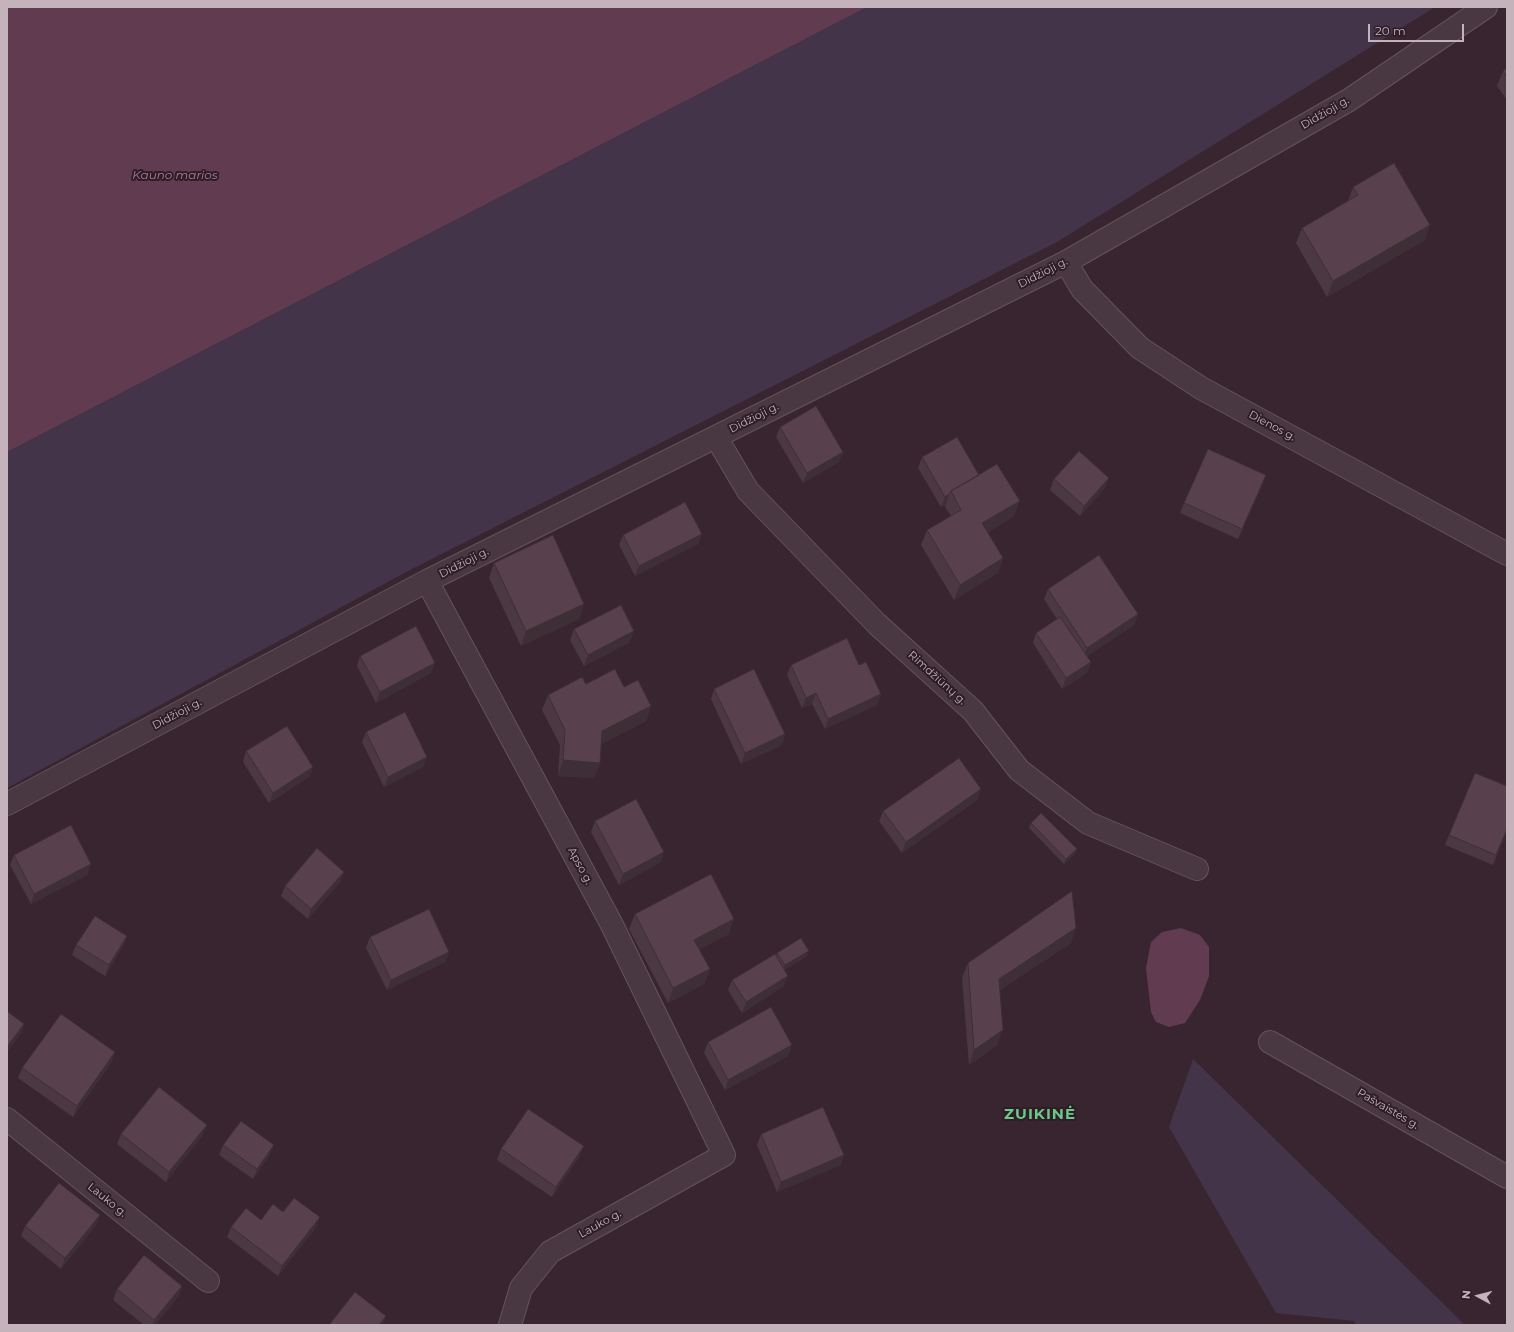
<!DOCTYPE html>
<meta charset="utf-8">
<style>
body{margin:0}
#map{position:relative;width:1514px;height:1332px;overflow:hidden;background:#392530;font-family:Montserrat,sans-serif}
canvas{display:block}
.frame{position:absolute;inset:0;border:8px solid #c5b3bc;pointer-events:none}
.north{position:absolute;left:1458px;top:1276px;width:40px;height:40px;-webkit-text-stroke:3px #2e1d26;paint-order:stroke;rotate:277deg;font-size:11px;font-weight:700;line-height:16px;text-align:center;color:#c5b3bc}
.north::after{content:'';display:block;margin:auto;width:14px;height:18px;background:#c5b3bc;clip-path:polygon(50% 0,100% 100%,50% 72%,0 100%)}
.scale{position:absolute;left:1368px;top:24px;width:96px;height:18px;box-sizing:border-box;border:2px solid #c5b3bc;border-top:0;padding-left:5px;font-size:12px;line-height:14px;white-space:nowrap;color:#c5b3bc;-webkit-text-stroke:3px #2e1d26;paint-order:stroke}
</style>
<div id="map">
<canvas width="1514" height="1332"></canvas>
<div class="frame"></div>
<div class="north">N</div>
<div class="scale">20 m</div>
</div>
<script>
const c = document.querySelector('canvas').getContext('2d');
c.lineJoin = 'round';
function fillPath(path, color) { c.fillStyle = color; c.fill(path, 'evenodd'); }
const toPath = rows => new Path2D(rows.map(r => 'M' + r).join(''));
function trace(path, color, width, dash) { c.strokeStyle = color; c.lineWidth = width; c.lineCap = dash ? 'butt' : 'round'; c.setLineDash(dash || []); c.stroke(path); }
function write(font, color, halo, rows, align = 'center') {
  c.font = font + ' Montserrat,sans-serif'; c.lineWidth = 4; c.setLineDash([]); c.textBaseline = 'middle'; c.strokeStyle = halo; c.fillStyle = color; for (const [text, x, y, turn = 0] of rows) {
    c.save(); c.translate(x, y); c.rotate((+turn || 0) * Math.PI / 180); c.textAlign = isNaN(turn) ? turn : align; if (halo) c.strokeText(text, 0, 0); c.fillText(text, 0, 0); c.restore();
  }
}
const green = toPath([
 [867,7,1435,7,1057,242,410,570,7,788,7,452],
 [1193,1059,1465,1325,1356,1325,1354,1321,1276,1313,1169,1127]
]);
const water = toPath([
 [7,7,867,7,7,452],
 [1181,928,1200,935,1209,947,1209,976,1200,1000,1185,1023,1169,1027,1156,1022,1151,1012,1146,968,1151,942,1162,932]
]);
const street = toPath([
 [1066,262,1082,289,1140,348,1201,388,1507,554],
 [716,437,748,491,877,624,973,711,1019,770,1088,823,1197,869],
 [427,581,611,923,724,1155,550,1252,521,1288,510,1325],
 [7,804,427,581,1066,262,1349,100,1486,7],
 [1270,1042,1507,1177],
 [7,1119,208,1281]
]);
const wall = toPath([
 [1507,68,1507,100,1497,86,1503,71],
 [1353,187,1425,240,1327,297,1296,243,1302,228,1348,201],
 [780,427,843,452,839,462,803,483,776,437],
 [922,457,979,475,1014,516,988,532,1003,558,998,573,954,600,921,545,927,530,951,516,945,507,946,505,941,507,918,468],
 [1054,479,1105,488,1080,516,1050,490],
 [1262,486,1238,539,1180,513,1184,503],
 [702,534,698,544,635,576,619,545,623,535],
 [494,563,584,604,579,619,521,646,489,578],
 [1048,589,1138,614,1134,625,1087,656,1091,662,1087,673,1062,689,1033,643,1036,633,1057,619,1044,599],
 [574,629,630,642,584,666,570,640],
 [360,656,431,673,376,703,357,666],
 [791,665,859,665,881,694,877,705,825,729,812,704,802,708,787,675],
 [586,684,624,687,651,706,646,721,601,744,600,763,594,778,558,776,560,745,542,710,548,695],
 [714,689,785,734,782,745,741,764,711,699],
 [366,732,427,757,423,767,384,787,362,742],
 [246,751,313,767,309,777,269,803,243,762],
 [981,789,977,800,902,853,879,821,883,811],
 [595,821,661,862,619,885,591,832],
 [1031,823,1077,849,1075,854,1064,864,1029,828],
 [1507,831,1493,865,1445,845,1449,835],
 [14,855,91,864,87,875,31,904,10,865],
 [344,872,340,882,308,919,281,896,285,886],
 [635,914,729,934,699,949,710,969,704,984,668,1003,629,929],
 [127,936,123,946,105,976,72,955,76,945],
 [370,937,449,952,445,962,387,990,366,948],
 [1071,943,1000,990,997,1045,969,1065,962,978,968,963],
 [777,953,807,956,784,970,784,986,742,1013,728,990,732,980,776,956],
 [708,1042,792,1045,788,1056,725,1090,704,1053],
 [115,1052,111,1063,73,1117,18,1078,22,1068],
 [121,1134,203,1135,166,1182,117,1144],
 [761,1134,844,1155,840,1165,777,1192,757,1145],
 [223,1145,270,1155,253,1179,219,1155],
 [501,1149,580,1156,552,1197,497,1160],
 [261,1220,316,1227,278,1276,227,1237,231,1227],
 [96,1225,61,1269,21,1236,25,1226],
 [182,1286,178,1297,155,1325,144,1325,113,1300,117,1289]
]);
const shadedWall = toPath([
 [1430,225,1425,240,1327,297,1333,281],
 [843,452,839,462,803,483,807,473],
 [1266,475,1262,486,1238,539,1242,529],
 [1109,478,1105,488,1080,516,1084,506],
 [949,494,946,505,941,507,945,497],
 [1020,501,1014,516,977,538,982,523],
 [702,534,698,544,635,576,639,566],
 [1003,558,998,573,954,600,960,585],
 [584,604,579,619,521,646,526,631],
 [1138,614,1134,625,1083,659,1087,648],
 [634,631,630,642,584,666,588,655],
 [1091,662,1087,673,1062,689,1066,678],
 [435,663,431,673,376,703,380,692],
 [816,693,812,704,802,708,806,698],
 [881,694,877,705,825,729,828,719],
 [651,706,646,721,597,746,602,731],
 [785,734,782,745,741,764,745,753],
 [427,757,423,767,384,787,388,777],
 [563,760,600,763,594,778,558,776],
 [313,767,309,777,269,803,273,793],
 [981,789,977,800,902,853,906,842],
 [1507,829,1507,831,1493,865,1496,855],
 [1077,849,1075,854,1064,864,1066,859],
 [664,852,661,862,619,885,623,874],
 [91,864,87,875,31,904,34,894],
 [344,872,340,882,308,919,311,909],
 [734,919,729,934,689,955,694,940],
 [1076,928,1071,943,994,994,999,979],
 [127,936,123,946,105,976,109,965],
 [809,951,807,956,783,971,785,965],
 [449,952,445,962,387,990,391,980],
 [710,969,704,984,668,1003,673,988],
 [788,976,784,986,742,1013,746,1002],
 [24,1024,21,1034,7,1052,7,1047],
 [1003,1030,997,1045,969,1065,974,1050],
 [792,1045,788,1056,725,1090,728,1080],
 [115,1052,111,1063,73,1117,77,1106],
 [207,1125,203,1135,166,1182,169,1172],
 [274,1145,270,1155,253,1179,257,1169],
 [584,1146,580,1156,552,1197,556,1187],
 [844,1155,840,1165,777,1192,781,1182],
 [100,1215,96,1225,61,1269,65,1258],
 [320,1217,316,1227,278,1276,282,1266],
 [182,1286,178,1297,155,1325,153,1325,154,1320],
 [386,1316,383,1325,379,1325]
]);
const building = toPath([
 [1507,68,1507,77,1503,71,1507,68],
 [1394,163,1430,225,1333,281,1302,228,1358,195,1353,187,1394,163],
 [816,406,843,452,807,473,780,427,816,406],
 [957,437,979,475,951,491,949,494,945,497,922,457,957,437],
 [1208,449,1266,475,1242,529,1184,503,1208,449],
 [1079,451,1109,478,1084,506,1054,479,1079,451],
 [997,464,1020,501,982,523,1003,558,960,585,927,530,961,510,951,491,997,464],
 [685,502,702,534,639,566,623,535,685,502],
 [553,535,584,604,526,631,494,563,553,535],
 [1099,555,1138,614,1087,648,1048,589,1099,555],
 [621,605,634,631,588,655,574,629,621,605],
 [1060,617,1091,662,1066,678,1036,633,1060,617],
 [416,626,435,663,380,692,360,656,416,626],
 [847,638,859,665,866,662,881,694,828,719,816,693,806,698,791,665,847,638],
 [615,669,624,687,638,680,651,706,602,731,600,763,563,760,565,730,548,695,582,677,586,684,615,669],
 [754,669,785,734,745,753,714,689,754,669],
 [405,712,427,757,388,777,366,732,405,712],
 [287,726,313,767,273,793,246,751,287,726],
 [959,758,981,789,906,842,883,811,959,758],
 [1475,773,1507,786,1507,829,1496,855,1449,835,1475,773],
 [636,799,664,852,623,874,595,821,636,799],
 [1041,813,1077,849,1066,859,1031,823,1041,813],
 [71,825,91,864,34,894,14,855,71,825],
 [317,848,344,872,311,909,285,886,317,848],
 [711,874,734,919,694,940,710,969,673,988,635,914,711,874],
 [1072,891,1076,928,999,979,1003,1030,974,1050,968,963,1072,891],
 [429,909,449,952,391,980,370,937,429,909],
 [95,916,127,936,109,965,76,945,95,916],
 [801,938,809,951,785,965,777,953,801,938],
 [775,954,788,976,746,1002,732,980,775,954],
 [771,1007,792,1045,728,1080,708,1042,771,1007],
 [7,1011,24,1024,7,1047,7,1011],
 [61,1014,115,1052,77,1106,22,1068,61,1014],
 [159,1087,207,1125,169,1172,121,1134,159,1087],
 [823,1107,844,1155,781,1182,761,1134,823,1107],
 [528,1109,584,1146,556,1187,501,1149,528,1109],
 [241,1121,274,1145,257,1169,223,1145,241,1121],
 [59,1183,100,1215,65,1258,25,1226,59,1183],
 [294,1198,320,1217,282,1266,231,1227,246,1208,261,1220,273,1204,283,1212,294,1198],
 [144,1255,182,1286,154,1320,117,1289,144,1255],
 [355,1292,386,1316,379,1325,329,1325,355,1292]
]);
const streetNames = [
 ["Didžioji g.",1325,113,-30],
 ["Didžioji g.",1043,273,-27],
 ["Didžioji g.",754,418,-27],
 ["Dienos g.",1272,426,28],
 ["Didžioji g.",464,563,-27],
 ["Rimdžiūnų g.",937,678,42],
 ["Didžioji g.",177,714,-28],
 ["Apso g.",580,866,62],
 ["Pašvaistės g.",1388,1109,30],
 ["Lauko g.",107,1200,39],
 ["Lauko g.",600,1224,-29]
];
const waterNames = [
 ["Kauno marios",175,175]
];
const districtNames = [
 ["ZUIKINĖ",1040,1115]
];
fillPath(green, '#43344a');
fillPath(water, '#613c50');
trace(street, '#64535c', 24);
trace(street, '#493841', 22);
fillPath(wall, '#4c3842');
fillPath(shadedWall, '#3e2e36');
fillPath(building, '#58414d');
trace(building, '#3e2e36', 1);
write('11px', '#c5b3bc', '#2e1d26', streetNames);
write('italic 12px', '#aa7e97', '#2e1d26', waterNames);
c.letterSpacing = '1px';
write('bold 15px', '#6bc887', '#2e1d26', districtNames);
c.letterSpacing = '0px';
</script>
